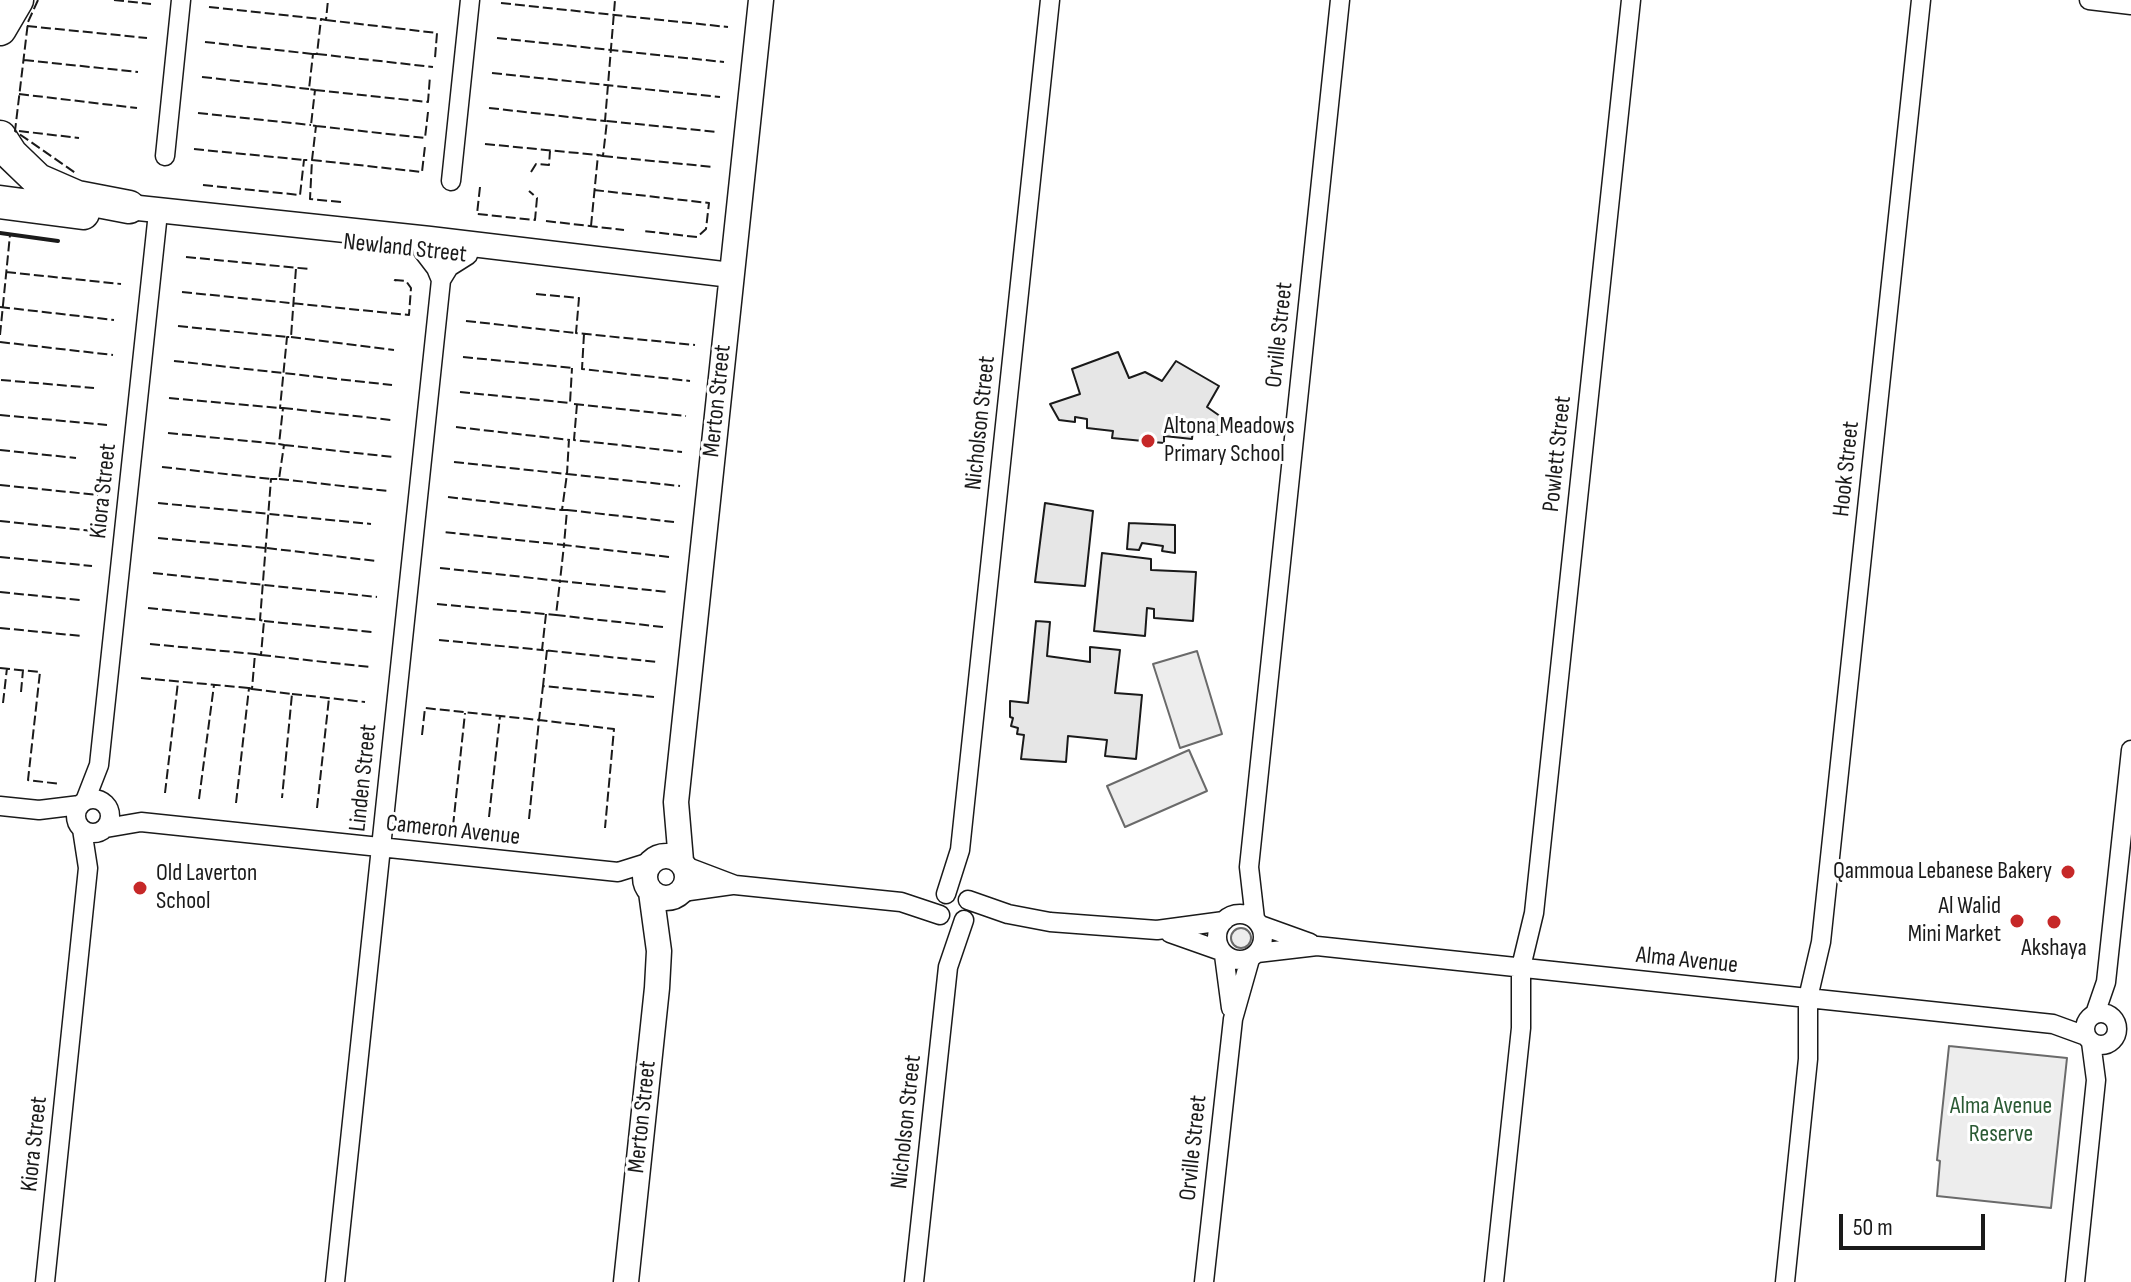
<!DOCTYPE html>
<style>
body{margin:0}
#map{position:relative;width:2131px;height:1282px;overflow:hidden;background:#fff;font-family:"Sofia Sans Condensed",sans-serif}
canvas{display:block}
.scale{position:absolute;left:1839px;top:1214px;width:146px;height:36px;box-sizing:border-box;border:4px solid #1a1a1a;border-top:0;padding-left:10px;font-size:24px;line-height:28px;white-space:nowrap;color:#1a1a1a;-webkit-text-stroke:6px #fff;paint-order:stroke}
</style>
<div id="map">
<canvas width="2131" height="1282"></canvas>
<div class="scale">50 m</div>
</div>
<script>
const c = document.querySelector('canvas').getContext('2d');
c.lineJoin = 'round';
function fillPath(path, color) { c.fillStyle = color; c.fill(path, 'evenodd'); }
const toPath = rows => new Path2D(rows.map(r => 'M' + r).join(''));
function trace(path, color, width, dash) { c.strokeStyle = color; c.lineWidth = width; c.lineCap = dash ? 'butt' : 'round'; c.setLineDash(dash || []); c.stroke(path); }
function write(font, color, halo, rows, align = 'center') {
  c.font = font + ' "Sofia Sans Condensed",sans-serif'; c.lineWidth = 6; c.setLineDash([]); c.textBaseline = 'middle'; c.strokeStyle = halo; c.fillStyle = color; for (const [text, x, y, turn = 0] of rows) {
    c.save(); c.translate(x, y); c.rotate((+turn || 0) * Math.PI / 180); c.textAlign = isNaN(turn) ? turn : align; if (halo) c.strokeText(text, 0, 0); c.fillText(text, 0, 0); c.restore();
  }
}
const green = toPath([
 [1197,651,1222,734,1180,748,1153,664,1197,651],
 [1189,750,1207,791,1125,827,1107,786,1189,750],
 '1231 938a10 10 0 1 1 20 0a10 10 0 1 1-20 0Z',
 [1949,1046,2067,1058,2051,1208,1937,1196,1940,1161,1937,1160,1949,1046]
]);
const building = toPath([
 [1118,352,1129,378,1145,372,1162,381,1176,361,1219,386,1207,407,1230,423,1221,435,1206,434,1206,429,1193,429,1192,439,1164,436,1164,443,1112,438,1113,431,1087,428,1087,419,1075,417,1075,422,1059,420,1050,404,1080,394,1072,369,1118,352],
 [1045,503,1093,511,1085,586,1035,582,1045,503],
 [1129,523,1175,525,1175,553,1162,551,1163,546,1142,543,1139,550,1127,549,1129,523],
 [1102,553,1151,559,1151,570,1196,572,1193,621,1154,618,1154,609,1147,608,1145,636,1094,631,1102,553],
 [1036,621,1050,622,1047,656,1090,662,1090,647,1120,650,1115,693,1142,695,1136,759,1105,756,1107,740,1068,736,1066,762,1021,759,1024,735,1017,734,1018,728,1011,726,1013,718,1010,717,1010,701,1028,703,1036,621]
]);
const street = toPath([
 [2089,0,2131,5],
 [165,156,181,0],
 [451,181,470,0],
 [423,251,436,268,441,280],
 '76 816a17 17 0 1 1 34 0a17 17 0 1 1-34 0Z',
 [85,801,99,765,157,222],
 [0,806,39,810,80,805],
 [106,828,141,822,618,872,650,862],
 [685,866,735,885,901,902,940,915],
 [682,892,732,885],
 [946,894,960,850,1050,0],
 [968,900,1008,914,1050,922,1157,930,1224,921],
 '1217 937a23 23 0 1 1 46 0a23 23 0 1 1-46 0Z',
 [1255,919,1249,867,1340,0],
 [1260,925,1310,943],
 [1170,933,1221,951],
 [1257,953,1317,946,2053,1024,2086,1036],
 [1224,955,1231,1008],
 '2085 1029a16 16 0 1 1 32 0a16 16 0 1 1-32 0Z',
 [2095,1014,2106,982,2131,750],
 [45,1282,88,868,82,829],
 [335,1282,441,280,449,267,468,255],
 [914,1282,948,967,964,920],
 [1204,1282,1233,1019,1250,959],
 [1494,1282,1521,1028,1521,967,1534,913,1631,0],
 [1785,1282,1808,1059,1808,998,1821,942,1921,0],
 [2075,1282,2096,1080,2091,1042]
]);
const secondary = toPath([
 [129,207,430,239,731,275],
 '645 877a21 21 0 1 1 42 0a21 21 0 1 1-42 0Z',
 [681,861,676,802,761,0],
 [626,1282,657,988,659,951,651,892]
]);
const highway = toPath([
 [0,29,17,0],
 [0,137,11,154,38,180,77,197,129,207],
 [0,202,83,213]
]);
const fence = toPath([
 [38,0,28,22,15,131,77,174],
 [114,0,151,4],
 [501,3,728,27],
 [209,7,321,19],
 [326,20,437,33,435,58],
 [27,26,147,38],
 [497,38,724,62],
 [205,42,313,54],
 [317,54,433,67],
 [24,60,138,72],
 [492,73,720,97],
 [202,77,309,89],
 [315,90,428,102,430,76],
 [19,94,137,108],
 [489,108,605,121],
 [198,113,311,125],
 [607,121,717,132],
 [316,126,425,138,428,112],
 [19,131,79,138],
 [485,144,598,155],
 [194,149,304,160],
 [603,156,713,167],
 [531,172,536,164,549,165,550,151],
 [203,185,300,195,304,160,312,160,316,126,311,125,315,90,309,89,313,54,317,54,321,19,326,20,328,0],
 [480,187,477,214,535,220,537,198,529,191],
 [594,190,709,203,706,229,697,237,643,231],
 [341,202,310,199,312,160,422,172,425,146],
 [546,221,624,230],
 [591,226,598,155,603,156,607,121,605,121,615,0],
 [186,257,309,269],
 [6,272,121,284],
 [182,292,409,315,411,288,406,281,395,280,394,282],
 [536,294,579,298,576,333,695,345],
 [0,307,114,320],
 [466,321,576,333],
 [178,326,287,337],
 [584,334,582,369,690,381],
 [0,335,10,235],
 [291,337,394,350],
 [0,342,113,355],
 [463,357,574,368],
 [174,361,392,385],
 [1,380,94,388],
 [460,392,570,403,572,368],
 [169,398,280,408],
 [574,404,686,416],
 [577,404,574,440,682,452],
 [283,408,391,420],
 [0,415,107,425],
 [456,427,570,440],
 [168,433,279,444],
 [284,445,393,457],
 [0,450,76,458],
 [454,462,567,474,569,439],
 [162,467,271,479],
 [279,479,388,491],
 [0,485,98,495],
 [448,497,562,510],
 [158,503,371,524],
 [567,510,674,522],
 [0,521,93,531],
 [158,538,265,548],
 [267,548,376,561],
 [0,557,92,566],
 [669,557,564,545,567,510,562,510,567,474,680,486],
 [440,568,560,581,564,545,444,532],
 [153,573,377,597],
 [0,592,80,600],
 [437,604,556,615],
 [148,608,260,620],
 [546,614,542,650,658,662],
 [264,621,372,632],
 [663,627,556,615,560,581,668,592],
 [0,628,82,636],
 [439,640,542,650],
 [150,644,255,654],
 [547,650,543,686,654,697],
 [261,655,370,667],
 [0,668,40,672,28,780,60,784],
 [141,678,249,688],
 [252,689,292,694,282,798],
 [21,692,23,670],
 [292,694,365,702],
 [3,703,7,668],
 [422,735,425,708,539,720,543,686],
 [165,793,178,682],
 [199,799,214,685],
 [236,803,249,688,252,689,255,654,261,655,264,621,260,620,271,479,279,479,284,445,279,444,283,408,280,408,287,337,291,337,296,268],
 [317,808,329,698],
 [489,817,500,716],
 [529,819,539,720,614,729,605,828],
 [453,826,465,713]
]);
const wall = toPath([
 [0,233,58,241]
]);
const markers = [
 [1148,441,8,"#c62828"],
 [2068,872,8,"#c62828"],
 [140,888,8,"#c62828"],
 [2017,921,8,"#c62828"],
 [2054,922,8,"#c62828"]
];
const streetNames = [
 ["Newland Street",405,249,6],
 ["Orville Street",1280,335,-84],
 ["Merton Street",718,401,-84],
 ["Nicholson Street",981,423,-84],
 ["Powlett Street",1558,454,-84],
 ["Hook Street",1847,469,-84],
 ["Kiora Street",104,491,-84],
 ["Linden Street",364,778,-84],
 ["Cameron Avenue",453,831,6],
 ["Alma Avenue",1687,961,6],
 ["Merton Street",643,1117,-84],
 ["Nicholson Street",907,1122,-84],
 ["Kiora Street",35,1144,-84],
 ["Orville Street",1194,1148,-84]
];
const poiNames = [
 ["Altona Meadows",1164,427],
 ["Primary School",1164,455],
 ["Qammoua Lebanese Bakery",2052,872,"right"],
 ["Old Laverton",156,874],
 ["School",156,902],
 ["Al Walid",2001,907,"right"],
 ["Mini Market",2001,935,"right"],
 ["Akshaya",2054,949,"center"]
];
const parkNames = [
 ["Alma Avenue",2001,1107],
 ["Reserve",2001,1135]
];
fillPath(green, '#ededed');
trace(green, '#6a6a6a', 2);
fillPath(building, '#e6e6e6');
trace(building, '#1a1a1a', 2);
trace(street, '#1a1a1a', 21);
trace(secondary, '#1a1a1a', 27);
trace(highway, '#1a1a1a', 35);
trace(street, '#fff', 18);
trace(secondary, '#fff', 24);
trace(highway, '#fff', 32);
trace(fence, '#1a1a1a', 2, [10, 4]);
trace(wall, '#1a1a1a', 4);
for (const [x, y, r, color] of markers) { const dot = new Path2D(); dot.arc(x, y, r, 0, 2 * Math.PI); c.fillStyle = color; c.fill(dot); trace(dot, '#fff', 3); }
write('24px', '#1a1a1a', '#fff', streetNames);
write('24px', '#1a1a1a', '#fff', poiNames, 'left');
write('24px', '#2b5a34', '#fff', parkNames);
</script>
